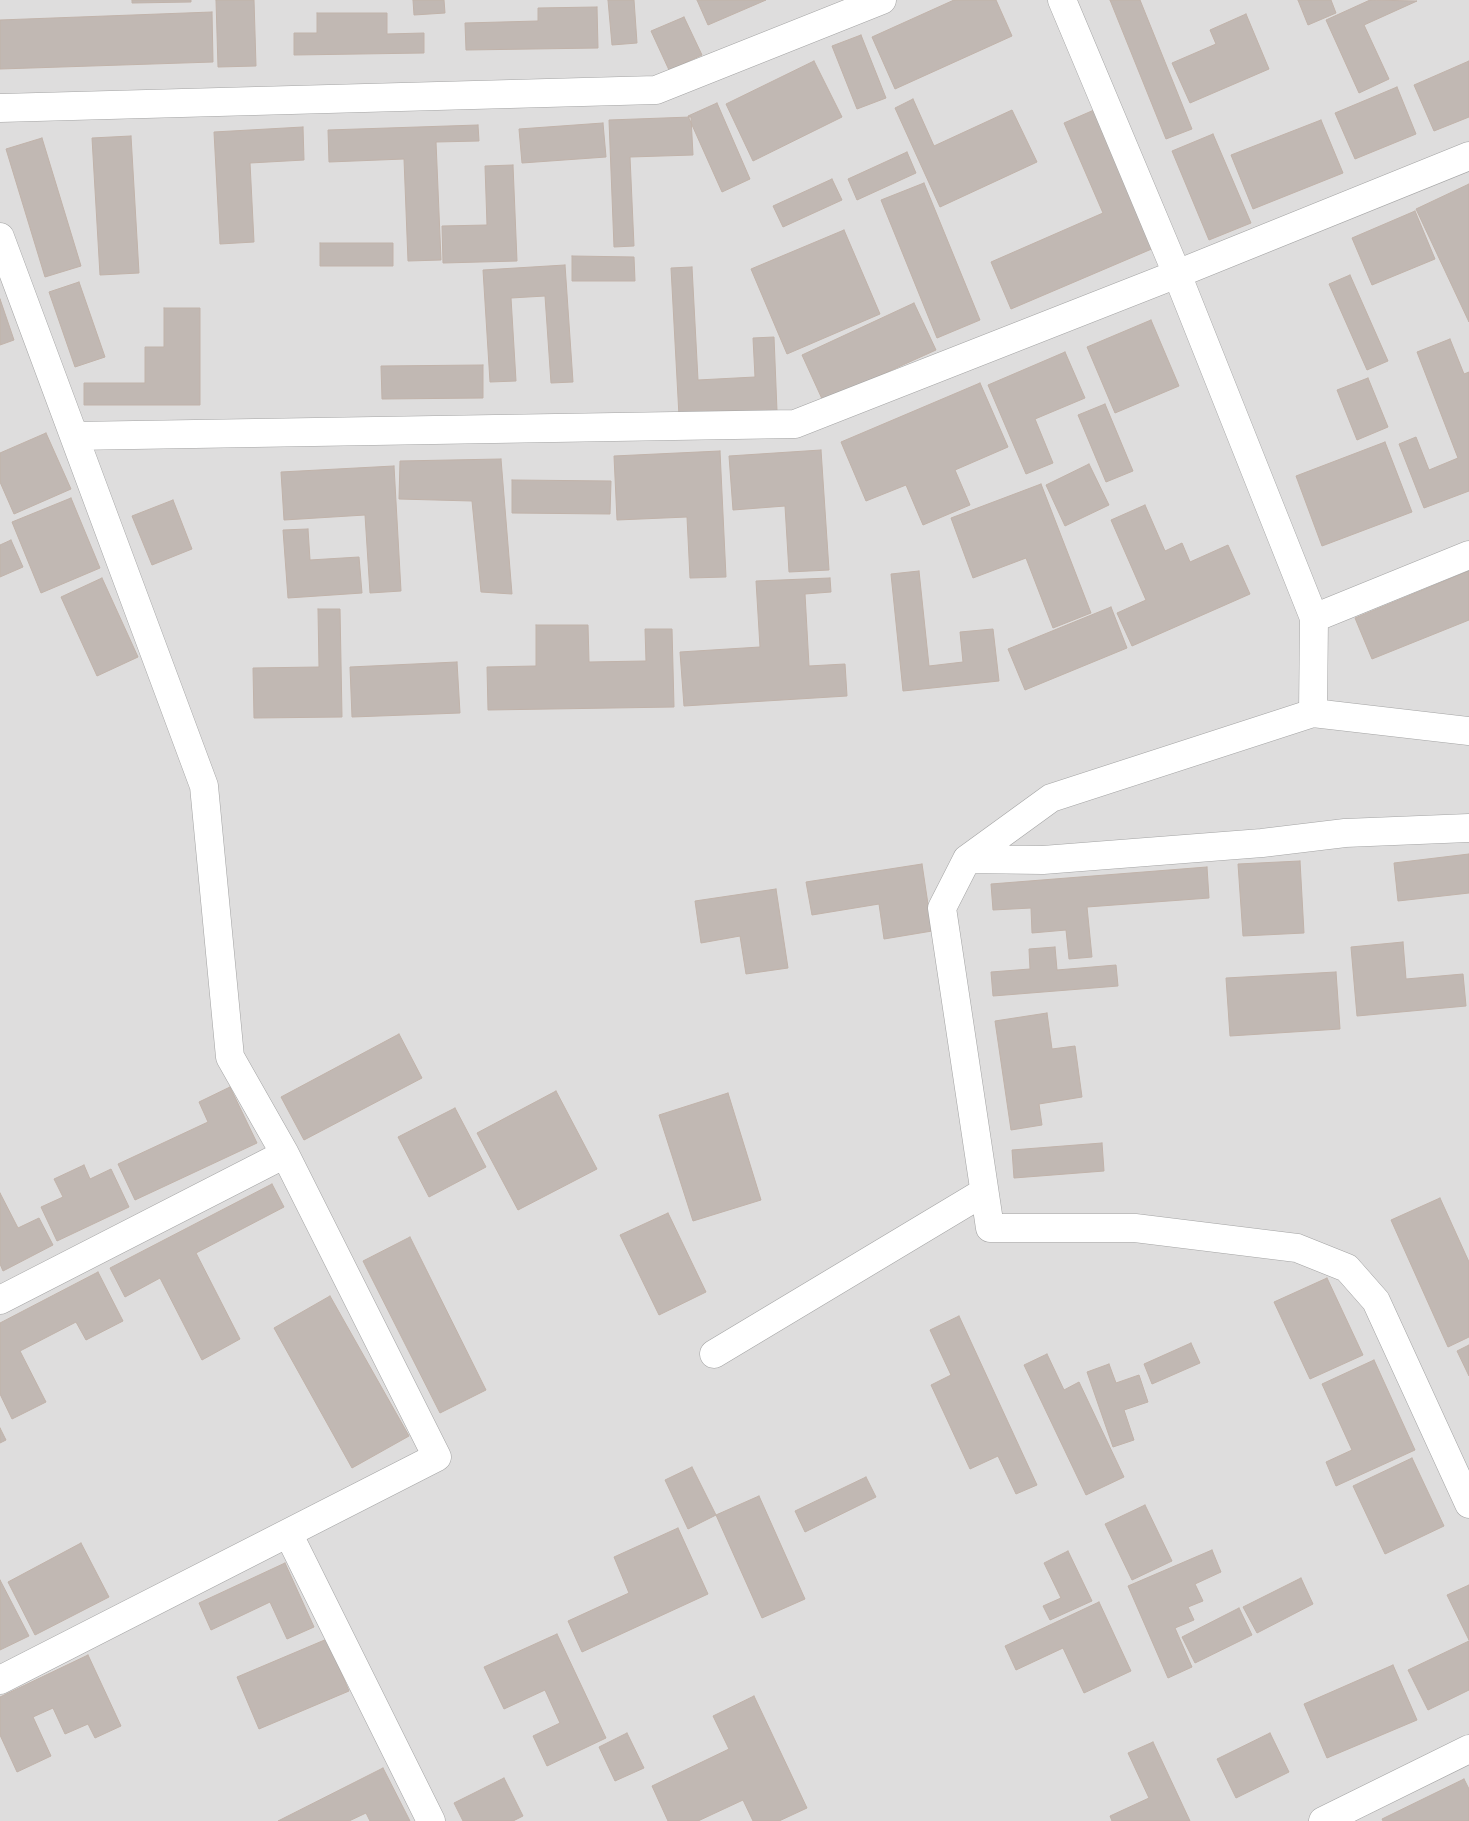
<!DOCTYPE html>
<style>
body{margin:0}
canvas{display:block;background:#f0ece7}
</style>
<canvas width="1469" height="1821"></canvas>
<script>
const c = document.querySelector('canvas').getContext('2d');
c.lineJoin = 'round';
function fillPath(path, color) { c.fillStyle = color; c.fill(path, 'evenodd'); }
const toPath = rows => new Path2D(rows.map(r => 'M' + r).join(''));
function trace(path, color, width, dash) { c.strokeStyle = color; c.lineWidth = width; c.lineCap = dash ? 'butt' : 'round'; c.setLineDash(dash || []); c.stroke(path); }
const residential = toPath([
 [0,0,1469,0,1469,1821,0,1821]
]);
const building = toPath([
 [132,0,191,0,191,2,132,3,132,0],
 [216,0,254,0,256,66,218,67,216,0],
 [413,0,444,0,445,13,414,15,413,0],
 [608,0,634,0,637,43,612,45,608,0],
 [697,0,766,0,708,25,697,0],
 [954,0,996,0,1012,36,895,89,872,37,954,0],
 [1110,0,1140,0,1192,129,1166,139,1110,0],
 [1298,0,1331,0,1336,13,1308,25,1298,0],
 [1370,0,1417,1,1364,25,1389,79,1359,93,1326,20,1370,0],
 [597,7,598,48,466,50,465,23,538,21,538,8,597,7],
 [212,12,213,62,0,69,0,20,212,12],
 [317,13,387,13,387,34,424,33,424,53,294,55,294,33,317,33,317,13],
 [1246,14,1269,69,1190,103,1172,63,1216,44,1210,30,1246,14],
 [684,17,702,55,669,70,651,31,684,17],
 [861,35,886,98,857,109,832,46,861,35],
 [814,61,842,117,753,161,726,104,814,61],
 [1469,61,1469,117,1434,131,1414,85,1469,61],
 [1397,87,1416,134,1355,159,1335,113,1397,87],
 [913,99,934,146,1012,110,1037,162,940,207,895,108,913,99],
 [717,103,750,179,722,192,688,116,717,103],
 [1101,107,1161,245,1011,309,991,262,1103,213,1064,123,1101,107],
 [691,117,693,155,630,157,634,246,614,247,609,120,691,117],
 [1321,120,1343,173,1253,209,1231,155,1321,120],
 [603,123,606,157,522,163,519,129,603,123],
 [478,125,479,141,436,142,441,260,408,261,404,159,329,162,328,130,478,125],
 [303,127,304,160,250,163,254,242,220,244,214,132,303,127],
 [1213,134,1251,223,1209,240,1172,151,1213,134],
 [131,136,139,273,100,275,92,138,131,136],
 [42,138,81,266,45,277,6,149,42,138],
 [907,152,916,173,857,200,848,179,907,152],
 [513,165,517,261,443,263,442,226,487,225,485,166,513,165],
 [832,179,842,200,783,227,773,206,832,179],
 [924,183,980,320,937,338,881,200,924,183],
 [1469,184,1469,322,1416,209,1469,184],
 [1415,211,1435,259,1372,285,1352,238,1415,211],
 [844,230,880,314,787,354,751,269,844,230],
 [320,243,393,243,393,266,320,266,320,243],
 [572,256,634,257,635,281,572,281,572,256],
 [565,265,573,382,551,383,545,296,511,298,516,381,490,382,483,270,565,265],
 [692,267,698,380,755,377,753,338,774,337,777,411,679,416,671,268,692,267],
 [1350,275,1388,361,1367,370,1329,284,1350,275],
 [79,282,105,357,75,367,49,292,79,282],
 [0,299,14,340,0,345,0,299],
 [914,303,936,350,823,401,802,355,914,303],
 [164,308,200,308,200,405,84,405,84,383,145,383,145,347,164,347,164,308],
 [1151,320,1179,386,1115,413,1087,347,1151,320],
 [1450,339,1464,374,1469,372,1469,491,1424,508,1399,444,1416,437,1429,470,1458,458,1417,352,1450,339],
 [1065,352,1085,398,1035,419,1053,463,1026,474,988,385,1065,352],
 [483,365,483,398,382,399,381,366,483,365],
 [1368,378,1388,427,1357,440,1337,390,1368,378],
 [980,383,1008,447,955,470,970,505,923,525,906,485,866,501,841,442,980,383],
 [1105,404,1133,471,1106,482,1078,415,1105,404],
 [46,433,71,489,14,514,0,482,0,453,46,433],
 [1385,442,1412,512,1322,546,1296,476,1385,442],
 [821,450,829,570,789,572,785,506,733,510,729,456,821,450],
 [720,451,726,577,690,578,687,517,617,520,614,456,720,451],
 [501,459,512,594,481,592,472,501,399,499,400,461,501,459],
 [1089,464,1109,505,1065,526,1046,485,1089,464],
 [394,466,401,591,370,593,365,515,284,520,281,472,394,466],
 [512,480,611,481,610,514,512,513,512,480],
 [1041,484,1091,613,1053,628,1026,558,973,578,951,518,1041,484],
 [71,498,100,568,41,593,12,522,71,498],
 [173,500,192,549,152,565,132,516,173,500],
 [1145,505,1165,551,1182,543,1190,562,1228,545,1250,594,1132,646,1117,613,1146,600,1111,520,1145,505],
 [308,529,310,560,359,557,362,593,288,598,283,530,308,529],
 [11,540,23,567,0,577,0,545,11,540],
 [919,571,929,666,963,662,960,632,993,629,999,681,903,691,891,574,919,571],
 [1469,571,1469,620,1372,659,1355,618,1469,571],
 [102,578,138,657,97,676,61,597,102,578],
 [830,578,831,592,805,594,809,666,845,664,847,696,684,706,680,652,760,647,756,581,830,578],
 [1111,607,1127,648,1025,690,1008,649,1111,607],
 [318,609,340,609,342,717,254,718,253,668,319,667,318,609],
 [536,625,588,625,589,662,646,661,645,629,672,629,674,707,488,710,487,667,536,666,536,625],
 [457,662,460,713,352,717,350,667,457,662],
 [1469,854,1469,893,1398,901,1394,863,1469,854],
 [1300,861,1304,933,1243,936,1238,864,1300,861],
 [922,864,932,931,884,939,879,904,812,915,806,882,922,864],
 [1207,867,1209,898,1087,907,1092,957,1069,959,1066,930,1032,933,1031,908,993,910,991,884,1207,867],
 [776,889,788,968,746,974,740,936,701,943,695,901,776,889],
 [1403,942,1406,979,1463,974,1466,1006,1357,1016,1351,947,1403,942],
 [1055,947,1057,970,1116,965,1118,986,993,996,991,972,1030,969,1029,949,1055,947],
 [1336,972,1340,1029,1230,1036,1226,978,1336,972],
 [1047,1013,1052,1049,1075,1046,1082,1097,1039,1104,1042,1125,1011,1130,995,1021,1047,1013],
 [399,1034,422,1078,304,1140,281,1097,399,1034],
 [230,1087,257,1143,135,1200,118,1164,208,1122,199,1102,230,1087],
 [556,1091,597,1169,518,1210,477,1133,556,1091],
 [728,1093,761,1200,693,1221,659,1115,728,1093],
 [455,1108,486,1167,429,1197,398,1137,455,1108],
 [1102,1143,1104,1171,1014,1178,1012,1150,1102,1143],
 [84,1165,90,1179,111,1169,129,1207,57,1241,41,1207,63,1197,54,1179,84,1165],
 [272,1184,284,1207,196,1253,240,1339,202,1360,160,1278,125,1297,110,1268,272,1184],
 [0,1193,18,1228,39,1218,53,1245,3,1271,0,1264,0,1193],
 [1440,1198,1469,1262,1469,1337,1448,1347,1391,1220,1440,1198],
 [668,1213,706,1292,659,1315,620,1235,668,1213],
 [410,1237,486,1390,440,1413,363,1261,410,1237],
 [98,1272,123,1321,86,1340,76,1322,20,1351,46,1402,12,1419,0,1394,0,1323,98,1272],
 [1327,1278,1363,1355,1310,1379,1274,1302,1327,1278],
 [330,1296,409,1436,352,1468,274,1328,330,1296],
 [959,1316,1037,1485,1016,1494,998,1456,970,1469,931,1385,951,1375,930,1330,959,1316],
 [1191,1343,1200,1363,1152,1384,1144,1364,1191,1343],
 [1469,1345,1469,1376,1457,1351,1469,1345],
 [1047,1354,1064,1390,1079,1382,1124,1477,1086,1495,1024,1365,1047,1354],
 [1374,1360,1415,1450,1336,1486,1326,1462,1352,1450,1322,1384,1374,1360],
 [1109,1364,1116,1383,1139,1375,1148,1402,1124,1410,1134,1440,1113,1447,1087,1372,1109,1364],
 [0,1428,6,1440,0,1443,0,1428],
 [1412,1458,1444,1526,1385,1554,1353,1486,1412,1458],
 [692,1467,716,1515,688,1529,665,1480,692,1467],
 [866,1477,876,1497,805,1532,795,1511,866,1477],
 [759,1496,805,1599,762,1618,716,1515,759,1496],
 [1145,1505,1172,1561,1132,1580,1105,1524,1145,1505],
 [678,1528,708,1594,582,1652,568,1621,629,1593,614,1557,678,1528],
 [81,1543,109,1597,35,1635,8,1582,81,1543],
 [1212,1550,1221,1572,1195,1584,1203,1601,1188,1607,1194,1620,1175,1628,1192,1667,1168,1678,1128,1586,1212,1550],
 [1068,1551,1092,1601,1050,1620,1043,1606,1061,1598,1044,1563,1068,1551],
 [285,1563,314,1627,287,1639,270,1602,211,1630,199,1603,285,1563],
 [1301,1578,1313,1604,1257,1633,1243,1607,1301,1578],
 [0,1580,29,1636,0,1650,0,1580],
 [1469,1585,1469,1640,1447,1595,1469,1585],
 [1099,1602,1131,1671,1084,1693,1063,1648,1016,1670,1005,1646,1099,1602],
 [1239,1608,1252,1635,1195,1663,1182,1637,1239,1608],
 [557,1634,606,1738,547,1766,533,1736,560,1723,545,1690,504,1709,484,1667,557,1634],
 [327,1639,349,1691,259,1729,237,1677,327,1639],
 [1469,1641,1469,1690,1428,1710,1408,1670,1469,1641],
 [88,1655,121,1726,95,1738,88,1724,65,1734,53,1708,33,1717,51,1756,17,1772,0,1735,0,1697,88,1655],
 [1393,1665,1417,1720,1327,1758,1304,1704,1393,1665],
 [754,1696,807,1808,779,1821,753,1821,743,1800,698,1821,668,1821,652,1786,729,1749,713,1716,754,1696],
 [627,1733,644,1768,615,1781,599,1747,627,1733],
 [1270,1733,1289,1772,1236,1798,1217,1759,1270,1733],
 [1153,1742,1190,1821,1112,1821,1110,1816,1149,1798,1128,1753,1153,1742],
 [383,1768,410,1821,370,1821,366,1813,349,1821,278,1821,383,1768],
 [504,1778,523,1816,513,1821,463,1821,454,1803,504,1778],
 [1464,1779,1469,1789,1469,1821,1383,1821,1382,1819,1464,1779]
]);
const minor = toPath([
 [1062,0,1177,274,1314,618,1313,713,1051,798,967,859,942,908,990,1228,1135,1228,1297,1248,1347,1268,1376,1301,1469,1504],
 [0,108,656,90,882,0],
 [0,237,204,786,230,1057,285,1154,0,1300],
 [74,436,795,424,1177,274,1469,156],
 [1314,618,1469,555],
 [1313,713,1469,731],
 [967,859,1043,860,1262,843,1345,833,1469,828],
 [714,1354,984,1192],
 [288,1533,431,1821],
 [0,1680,437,1457,285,1154],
 [1323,1821,1469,1749]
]);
fillPath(residential, '#dedddd');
fillPath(building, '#c1b8b3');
trace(building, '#c1b3aa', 1);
trace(minor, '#a4a4a4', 29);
trace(minor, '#fff', 28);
</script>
